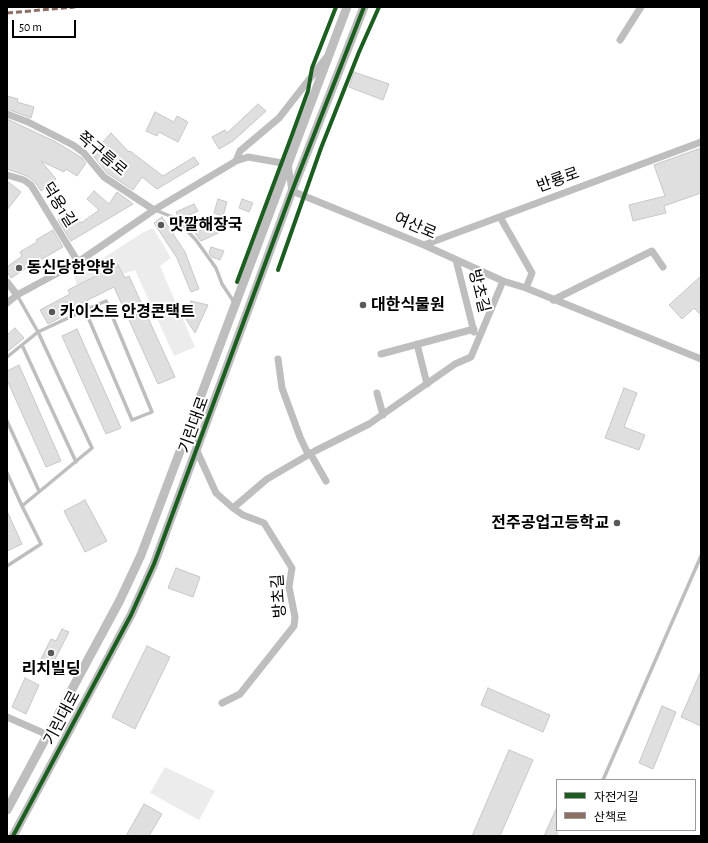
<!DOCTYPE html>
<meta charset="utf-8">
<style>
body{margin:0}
#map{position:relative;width:708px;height:843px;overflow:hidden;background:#fff;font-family:"Alegreya Sans","Noto Sans KR",sans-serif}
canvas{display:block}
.frame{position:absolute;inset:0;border:8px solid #000;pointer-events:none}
.legend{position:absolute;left:556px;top:779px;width:140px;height:52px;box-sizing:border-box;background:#fff;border:1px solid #999;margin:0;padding:5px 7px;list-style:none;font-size:12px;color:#000}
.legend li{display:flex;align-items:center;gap:8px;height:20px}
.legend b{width:20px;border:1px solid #999}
.scale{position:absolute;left:12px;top:20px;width:64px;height:18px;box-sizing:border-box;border:2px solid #000;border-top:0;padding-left:5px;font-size:12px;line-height:14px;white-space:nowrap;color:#000;-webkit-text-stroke:3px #fff;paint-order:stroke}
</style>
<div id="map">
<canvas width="708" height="843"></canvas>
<div class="frame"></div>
<ul class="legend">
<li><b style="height:5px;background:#1b5e20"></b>자전거길</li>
<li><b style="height:5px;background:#8d6e63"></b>산책로</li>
</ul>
<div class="scale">50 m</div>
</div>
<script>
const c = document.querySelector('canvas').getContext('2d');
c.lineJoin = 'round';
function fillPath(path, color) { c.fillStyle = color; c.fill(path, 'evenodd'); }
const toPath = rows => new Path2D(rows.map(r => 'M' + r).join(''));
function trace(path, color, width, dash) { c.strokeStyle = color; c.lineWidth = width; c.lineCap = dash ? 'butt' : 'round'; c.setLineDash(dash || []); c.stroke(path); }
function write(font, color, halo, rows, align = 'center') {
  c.font = font + ' "Alegreya Sans","Noto Sans KR",sans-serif'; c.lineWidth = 4; c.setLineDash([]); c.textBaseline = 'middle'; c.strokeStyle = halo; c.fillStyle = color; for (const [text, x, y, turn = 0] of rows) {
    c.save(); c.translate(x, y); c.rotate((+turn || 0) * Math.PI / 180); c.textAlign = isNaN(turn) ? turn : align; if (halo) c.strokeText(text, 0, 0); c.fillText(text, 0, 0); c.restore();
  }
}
const green = toPath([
 [153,228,171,258,160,266,195,347,174,356,135,270,119,275,115,267,77,285,74,277,142,233],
 [165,767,215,791,199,820,150,793]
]);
const building = toPath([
 [354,72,389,84,383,100,349,87,354,72],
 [7,96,18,99,17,102,34,107,31,118,7,109,7,96],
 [258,104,266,111,233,141,219,149,212,137,225,130,227,133,258,104],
 [155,112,174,122,177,116,188,122,178,142,159,132,157,136,146,131,155,112],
 [7,119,56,142,82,158,86,163,77,176,66,169,64,172,41,161,56,179,41,191,35,182,27,176,7,169,7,119],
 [111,133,129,152,130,151,163,176,194,157,199,164,157,189,142,177,133,190,107,173,92,154,111,133],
 [701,148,701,193,664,206,666,213,633,221,629,205,665,196,654,165,701,148],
 [7,181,21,192,7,210,7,181],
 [94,191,109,204,117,192,133,204,71,241,58,220,73,211,81,223,99,210,87,199,94,191],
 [218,199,227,202,223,216,214,213,218,199],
 [242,199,253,203,249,212,239,208,242,199],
 [194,204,198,211,180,219,178,217,176,212,194,204],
 [162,217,185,252,199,289,191,292,177,258,154,223,162,217],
 [214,224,218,233,201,241,195,233,214,224],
 [53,230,63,247,28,267,11,278,7,272,7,267,22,256,20,252,37,242,36,240,53,230],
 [211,247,224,251,220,260,212,257,209,253,211,247],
 [118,265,125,278,129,276,175,377,158,384,114,287,66,311,67,314,48,324,40,310,70,294,68,290,118,265],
 [701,276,701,315,694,308,682,319,669,305,701,276],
 [191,301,208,305,195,333,184,316,191,301],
 [15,328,24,338,7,352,7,335,15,328],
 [77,329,121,428,106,434,62,336,77,329],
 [19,365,61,461,46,467,7,380,7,371,19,365],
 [624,388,637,393,624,427,645,435,639,450,605,438,624,388],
 [85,500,107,541,85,552,64,511,85,500],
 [7,511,22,544,7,551,7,511],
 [176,568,200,577,193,597,168,588,176,568],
 [62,629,69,632,51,667,40,661,51,639,56,641,62,629],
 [147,646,170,657,135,729,112,717,147,646],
 [701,671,701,726,681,717,701,671],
 [25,678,39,685,26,714,12,707,25,678],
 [488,688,550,715,543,732,481,705,488,688],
 [662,706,676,712,653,769,639,763,662,706],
 [509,750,533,760,500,836,472,836,509,750],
 [144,804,162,814,149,836,126,836,144,804],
 [557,807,557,836,544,836,557,807]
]);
const service = toPath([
 [155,210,175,218,196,240,216,268,222,284,234,302],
 [22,345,76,462],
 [7,357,38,332,85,310,106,301,152,412,132,420,85,310],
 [7,421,39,491],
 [7,473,22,506],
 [7,566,41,544,22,506,92,448,38,332,17,295],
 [603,780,701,556]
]);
const minor = toPath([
 [620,40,641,7],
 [7,114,28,122,73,145,84,153,104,177,154,210],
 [236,161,240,151,279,118,326,58],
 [7,175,24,180,31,185,78,262],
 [500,217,532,273,526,288],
 [424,245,701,142],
 [456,260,474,332],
 [7,282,17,295],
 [553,300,652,251,663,267],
 [7,303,17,295,78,262,154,210,236,161,248,157,288,164,292,191,424,245,503,281,526,288,701,359],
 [417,344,427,384],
 [381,354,474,329],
 [278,359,282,388,300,437,308,454],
 [377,393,383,415],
 [197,451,216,493,233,508,267,479,315,451,369,424,455,364,471,357,503,281],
 [310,453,326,481],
 [222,703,240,694,294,626,295,617,289,587,292,568,264,523,243,515,233,508],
 [7,717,48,735]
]);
const tertiary = toPath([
 [7,810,120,600,141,555,347,7],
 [13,836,131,615,154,564,292,191,364,7]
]);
const quiet = toPath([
 [7,13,75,7]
]);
const cycleway = toPath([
 [278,270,321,148,359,52,379,7],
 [237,282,292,135,308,91,312,68,336,7],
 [13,836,131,615,154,564,292,191,364,7]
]);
const markers = [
 [161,225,4,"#595959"],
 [19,268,4,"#595959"],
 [363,305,4,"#595959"],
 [52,312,4,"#595959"],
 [617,523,4,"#595959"],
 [51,653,4,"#595959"]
];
const streetNames = [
 ["쪽구름로",102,154,40],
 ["반룡로",558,180,-20],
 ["덕용1길",59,205,58],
 ["여산로",415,226,23],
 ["방초길",479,291,76],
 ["기린대로",194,425,-70],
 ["방초길",279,596,-94],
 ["기린대로",62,718,-62]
];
const poiNames = [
 ["맛깔해장국",169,225],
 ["동신당한약방",27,268],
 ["대한식물원",371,305],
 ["카이스트 안경콘택트",60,312],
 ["전주공업고등학교",609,523,"right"],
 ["리치빌딩",51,669,"center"]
];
fillPath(green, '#ececec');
fillPath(building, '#dfdfdf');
trace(building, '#c7c7c7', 1);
trace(service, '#bebebe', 3.5);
trace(minor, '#bebebe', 7);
trace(tertiary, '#bebebe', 9);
trace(quiet, '#8d6e63', 3, [6, 3]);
trace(cycleway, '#1b5e20', 4);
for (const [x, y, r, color] of markers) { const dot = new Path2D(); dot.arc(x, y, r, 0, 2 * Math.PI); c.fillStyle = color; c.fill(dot); trace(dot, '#fff', 1.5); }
write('16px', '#000', '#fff', streetNames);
write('bold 16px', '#000', '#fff', poiNames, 'left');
</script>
